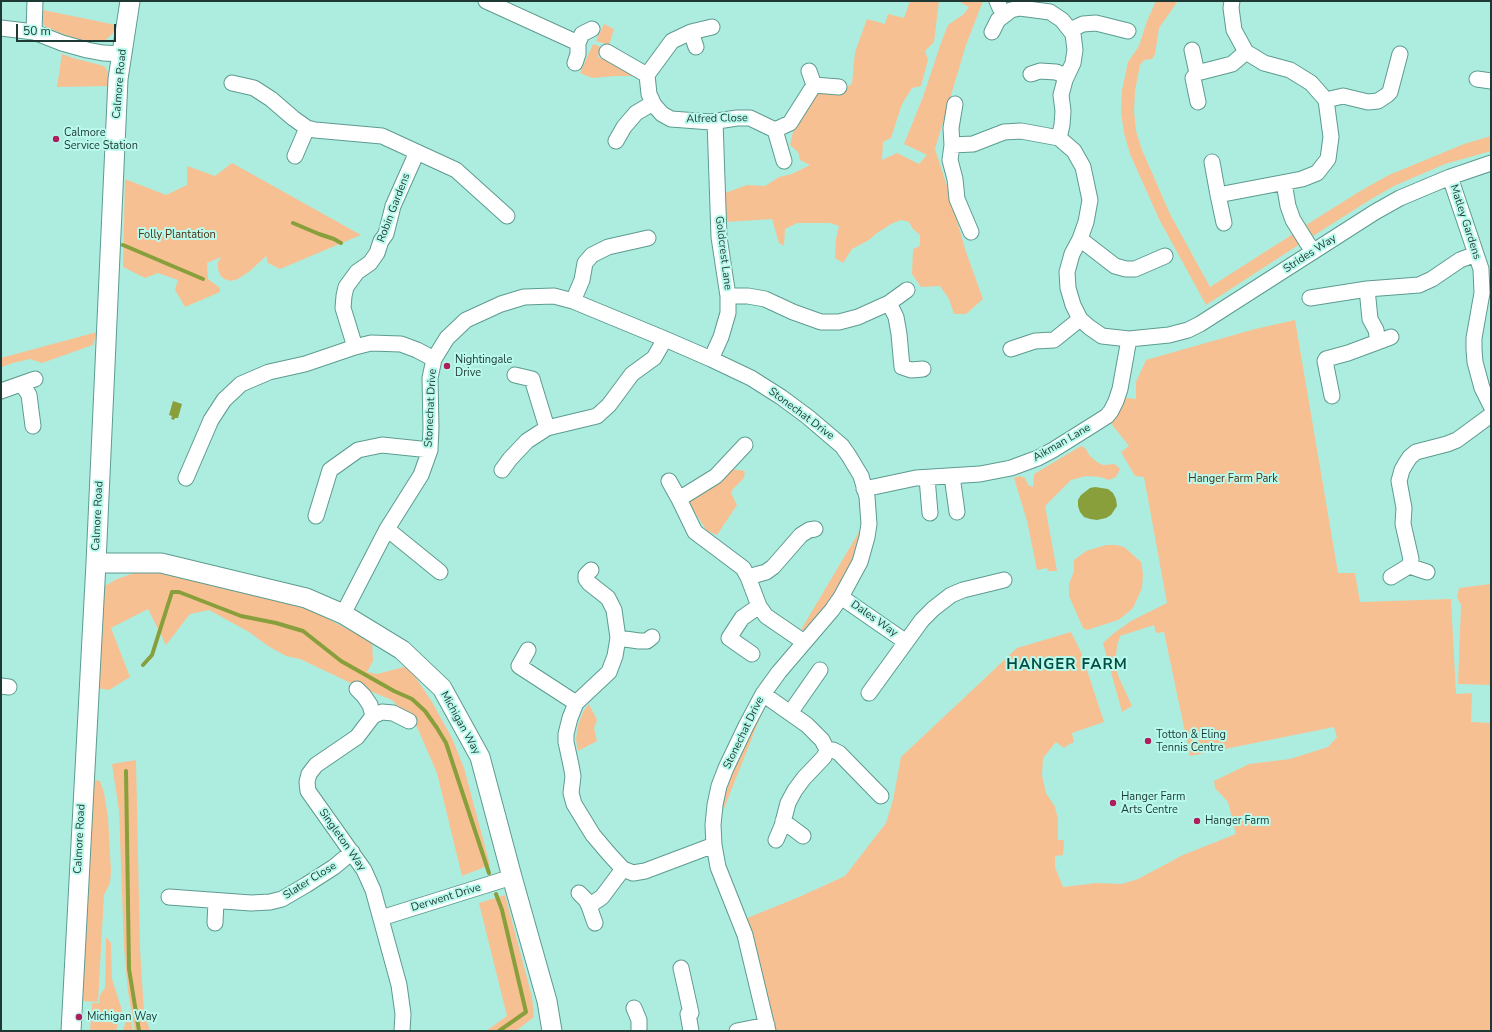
<!DOCTYPE html>
<style>
body{margin:0}
#map{position:relative;width:1492px;height:1032px;overflow:hidden;background:#adede0;font-family:"Nunito Sans",sans-serif}
canvas{display:block}
.frame{position:absolute;inset:0;border:2px solid #1e3833;pointer-events:none}
.scale{position:absolute;left:16px;top:24px;width:100px;height:18px;box-sizing:border-box;border:2px solid #1e3833;border-top:0;padding-left:5px;font-size:12px;line-height:14px;white-space:nowrap;color:#1e3833;-webkit-text-stroke:3px #bafaed;paint-order:stroke}
</style>
<div id="map">
<canvas width="1492" height="1032"></canvas>
<div class="frame"></div>
<div class="scale">50 m</div>
</div>
<script>
const c = document.querySelector('canvas').getContext('2d');
c.lineJoin = 'round';
function fillPath(path, color) { c.fillStyle = color; c.fill(path, 'evenodd'); }
const toPath = rows => new Path2D(rows.map(r => 'M' + r).join(''));
function trace(path, color, width, dash) { c.strokeStyle = color; c.lineWidth = width; c.lineCap = dash ? 'butt' : 'round'; c.setLineDash(dash || []); c.stroke(path); }
function write(font, color, halo, rows, align = 'center') {
  c.font = font + ' "Nunito Sans",sans-serif'; c.lineWidth = 4; c.setLineDash([]); c.textBaseline = 'middle'; c.strokeStyle = halo; c.fillStyle = color; for (const [text, x, y, turn = 0] of rows) {
    c.save(); c.translate(x, y); c.rotate((+turn || 0) * Math.PI / 180); c.textAlign = isNaN(turn) ? turn : align; if (halo) c.strokeText(text, 0, 0); c.fillText(text, 0, 0); c.restore();
  }
}
const green = toPath([
 [910,1,939,1,934,42,925,51,928,60,921,86,912,88,902,104,891,138,883,142,882,160,897,153,919,164,927,155,904,144,923,97,942,40,948,25,964,14,969,7,958,1,983,1,966,45,935,149,946,183,966,252,983,299,966,314,954,314,949,299,940,286,921,287,912,274,913,249,920,246,920,235,913,229,909,222,901,220,891,224,877,233,869,240,852,249,843,263,835,258,836,239,839,226,830,223,797,223,785,229,784,246,779,243,772,219,725,222,725,193,747,185,765,186,779,177,792,174,810,165,800,160,798,152,790,145,795,123,815,94,842,90,852,84,855,52,867,19,885,24,888,14,904,18],
 [1156,1,1178,1,1159,28,1155,54,1152,59,1144,60,1140,65,1135,91,1134,111,1136,131,1142,150,1170,214,1210,287,1293,234,1300,244,1206,305,1159,219,1130,154,1124,133,1121,112,1122,90,1128,62,1139,46,1147,21],
 [43,10,116,25,115,31,107,39,100,42,89,42,68,36,46,27,43,24],
 [604,24,614,29,609,45,596,41],
 [593,44,601,47,598,57,624,66,635,76,616,76,592,78,580,73],
 [62,54,73,58,104,66,108,72,109,78,108,86,57,87],
 [1491,136,1491,151,1445,164,1394,186,1368,201,1313,236,1306,225,1362,190,1389,175,1464,144],
 [232,163,361,235,280,269,268,263,266,256,250,271,238,279,231,281,224,279,220,275,218,269,218,262,221,257,207,263,208,279,220,288,220,292,185,307,175,290,178,280,158,273,145,278,123,267,125,179,166,195,187,185,187,166,215,176],
 [1295,320,1338,573,1355,573,1360,602,1451,599,1456,694,1472,693,1471,722,1491,723,1491,1031,776,1031,745,919,799,897,845,876,886,823,893,800,901,757,1017,648,1071,632,1081,652,1104,722,1072,733,1074,742,1068,745,1064,748,1056,742,1043,758,1042,776,1044,784,1046,793,1055,807,1058,819,1058,840,1064,840,1063,855,1055,856,1055,867,1063,887,1097,883,1122,884,1138,879,1183,855,1236,834,1228,802,1215,788,1214,781,1249,764,1290,759,1328,747,1337,737,1334,727,1190,756,1164,632,1156,633,1154,625,1120,636,1117,646,1115,665,1119,678,1132,706,1122,712,1103,643,1114,633,1131,621,1167,603,1144,477,1135,476,1121,452,1129,446,1110,422,1115,418,1126,398,1136,399,1136,382,1146,360,1255,329],
 [97,332,93,345,42,363,30,359,13,363,1,367,1,358],
 [1081,446,1085,448,1090,456,1097,462,1103,465,1115,464,1120,469,1116,477,1109,480,1100,477,1086,476,1071,480,1045,506,1057,571,1048,571,1047,568,1037,570,1027,521,1014,478,1020,476,1025,478,1028,485,1033,487,1034,474],
 [731,469,745,471,744,478,733,489,731,493,737,505,717,535,707,531,694,511,690,509,687,501,715,486,721,482],
 [862,527,860,544,837,594,806,630,802,630,802,628],
 [1106,545,1116,545,1124,547,1141,562,1143,574,1142,588,1133,608,1125,615,1118,620,1087,630,1083,628,1069,596,1069,584,1074,571,1074,560,1086,551],
 [134,573,157,573,190,576,240,588,313,611,372,642,373,661,367,672,377,674,408,666,432,702,452,738,464,768,490,865,462,876,437,773,417,727,392,700,355,685,300,659,286,656,268,646,249,632,209,610,190,614,166,645,148,609,111,628,130,677,109,690,97,688,103,587,117,579],
 [1491,584,1491,685,1458,684,1461,605,1457,598,1459,588],
 [589,704,597,720,594,728,597,741,578,751,576,739,578,725,583,712],
 [764,708,719,821,723,790,761,710],
 [136,760,140,949,144,1012,150,1031,135,1031,128,992,124,947,119,811,112,764],
 [94,780,100,781,104,793,108,817,111,871,110,883,104,895,98,1002,82,1001],
 [505,895,532,997,534,1017,516,1031,486,1031,507,1016,479,903],
 [106,937,111,943,112,979,122,1010,116,1031,90,1031,92,1003,99,1003,100,995,105,988],
 [129,1010,133,1031,123,1031]
]);
const water = toPath([
 [173,401,182,404,178,418,175,418,174,420,171,419,172,416,169,415],
 [1095,487,1108,489,1113,493,1116,499,1117,506,1111,515,1106,518,1097,520,1090,519,1084,517,1080,512,1078,506,1078,500,1081,495,1090,488]
]);
const stream = toPath([
 [293,223,319,234,334,239,341,243],
 [123,245,203,279],
 [143,665,152,655,172,592,179,592,241,616,276,623,303,631,341,661,394,691,412,699,425,711,437,728,446,743,489,873],
 [126,771,129,969,139,1031],
 [496,894,502,910,526,1012,499,1031]
]);
const minor = toPath([
 [486,1,578,43],
 [997,1,1000,8,1004,15],
 [1,28,34,32,62,43,87,50,103,53,122,54],
 [1070,30,1083,24,1096,23,1128,31],
 [34,32,35,1],
 [691,32,696,47],
 [992,32,998,20,1011,10,1020,8,1050,12,1062,20,1073,34,1075,50,1073,63,1065,80,1061,95,1063,111,1062,125,1059,138],
 [1192,50,1197,73,1232,64,1246,52],
 [607,52,647,75,649,94,654,105,662,114,671,119,711,122,737,118,750,118,775,130,790,123,814,85,839,87],
 [575,63,578,54,578,43,582,34,592,29],
 [809,71,814,85],
 [1197,73,1193,78,1198,102],
 [1031,74,1040,71,1056,72,1066,76],
 [647,75,672,41,691,32,712,27],
 [1477,79,1491,81],
 [232,83,254,88,271,99,293,118,307,128,315,130,382,136,456,170,507,216],
 [1326,100,1343,96,1368,102,1378,101,1387,95,1390,92,1400,54],
 [955,104,951,128,952,145,950,160,955,179,957,199,971,232],
 [775,130,784,161],
 [616,141,624,127,636,113,653,103],
 [952,145,973,144,1004,132,1021,131,1059,138,1074,151,1083,167,1090,200,1086,222,1080,239,1072,254,1067,272,1068,288,1073,305,1080,319,1089,327,1102,336,1129,339,1169,335,1188,330,1200,324,1375,212,1400,198,1450,177,1491,163],
 [295,156,307,128],
 [1212,162,1218,195,1302,179,1317,173,1328,159,1331,137,1326,100,1311,83,1290,70,1264,63,1246,52,1234,30,1231,8,1232,1],
 [1450,177,1481,269,1482,293,1474,338,1474,349,1475,362,1482,388,1491,406],
 [1284,183,1288,206,1293,220,1313,252],
 [1218,195,1224,223],
 [1080,239,1115,266,1126,269,1135,269,1165,256],
 [1367,289,1370,319,1376,330,1378,342],
 [728,296,748,296,765,299,793,312,821,322,839,322,858,317,889,303,907,290],
 [1310,298,1367,289,1419,285,1432,279,1460,260,1476,254],
 [573,301,582,280,585,263,592,255,608,247,648,238],
 [889,303,896,317,899,334,902,367,911,370,923,369],
 [355,347,343,308,344,296,346,287,357,272,370,263,377,253,381,241,386,234,393,206,417,152],
 [1011,349,1035,341,1054,340,1080,319],
 [711,359,721,337,728,313,728,296,719,237,715,121],
 [515,375,532,379,547,428],
 [22,384,29,395,33,426],
 [1,391,35,379],
 [1332,396,1325,361,1326,359,1348,353,1391,337],
 [745,445,716,476,679,499,695,532,743,568,748,577,759,606,766,616,804,642],
 [502,470,510,459,527,441,547,428,597,416,609,405,632,374,654,358,665,339],
 [952,476,957,512],
 [186,478,211,420,224,400,241,384,269,372,305,364,355,347,371,343,401,344,417,350,434,359],
 [927,478,930,513],
 [669,481,679,499],
 [864,489,916,478,980,474,1011,468,1038,458,1053,450,1096,423,1107,416,1111,411,1116,401,1120,389,1129,339],
 [316,516,330,470,358,450,382,445,430,450],
 [387,529,440,572],
 [1409,566,1411,559,1403,524,1404,508,1399,481,1402,470,1406,463,1410,457,1416,452,1447,444,1457,440,1491,415],
 [591,570,586,575,586,579,589,583,608,598,614,610,618,638,615,656,609,672,576,703,570,718,566,734,566,742,571,765,573,776,571,793,574,804,593,835,610,855,623,869,633,873,645,871,714,845],
 [748,577,766,572,773,567,801,535,809,530,815,529],
 [1391,577,1409,566,1427,572],
 [841,597,906,642],
 [343,614,387,529,421,475,430,450,431,428,430,378,434,359,447,338,466,320,501,304,524,297,554,296,573,301,665,339,711,359,751,378,781,397,808,417,842,446,849,456,861,476,867,497,869,524,867,537,860,562,841,597,832,610,779,672,763,694,746,726,726,768,719,786,715,805,713,825,714,845,718,867,745,935,768,1031],
 [618,638,639,641,647,641,652,637],
 [528,650,519,666,576,703],
 [752,654,729,638,742,618,759,606],
 [1,686,9,687],
 [357,689,364,696,370,705,373,716],
 [869,693,922,620,933,609,951,595,963,590,1004,580],
 [763,694,807,725,822,740,827,750,824,757,804,778,795,790,788,803,782,826,776,840],
 [790,713,820,670],
 [827,750,833,750,839,753,881,796],
 [783,821,803,836],
 [579,893,586,900,589,906],
 [169,897,251,903,270,902,282,899,306,885,334,867,352,852],
 [381,918,512,877],
 [215,923,216,901],
 [595,923,589,906,602,897,623,869],
 [681,968,691,1013,688,1014,691,1031],
 [634,1008,639,1020,639,1031],
 [402,1031,403,1014,399,985,373,890,364,870,308,791,307,782,309,774,316,765,357,737,373,716,382,712,393,713,409,721],
 [737,1031,767,1025]
]);
const tertiary = toPath([
 [96,563,161,563,306,598,343,614,402,650,442,688,480,757,512,877,547,1001,552,1031],
 [71,1031,96,563,118,79,130,1]
]);
const markers = [
 [56,139,4,"#ac1f5c"],
 [447,366,4,"#ac1f5c"],
 [1148,741,4,"#ac1f5c"],
 [1113,803,4,"#ac1f5c"],
 [1197,821,4,"#ac1f5c"],
 [79,1017,4,"#ac1f5c"]
];
const streetNames = [
 ["Calmore Road",120,84,-85],
 ["Alfred Close",717,119,-1],
 ["Robin Gardens",394,208,-69],
 ["Matley Gardens",1465,222,72],
 ["Goldcrest Lane",723,253,83],
 ["Strides Way",1310,254,-33],
 ["Stonechat Drive",431,408,-87],
 ["Stonechat Drive",801,414,37],
 ["Aikman Lane",1062,443,-30],
 ["Calmore Road",98,516,-87],
 ["Dales Way",874,619,35],
 ["Michigan Way",460,723,61],
 ["Stonechat Drive",744,733,-64],
 ["Calmore Road",80,839,-87],
 ["Singleton Way",342,840,55],
 ["Slater Close",310,881,-32],
 ["Derwent Drive",446,898,-17]
];
const poiNames = [
 ["Calmore",64,133],
 ["Service Station",64,146],
 ["Nightingale",455,360],
 ["Drive",455,373],
 ["Totton & Eling",1156,735],
 ["Tennis Centre",1156,748],
 ["Hanger Farm",1121,797],
 ["Arts Centre",1121,810],
 ["Hanger Farm",1205,821],
 ["Michigan Way",87,1017]
];
const parkNames = [
 ["Folly Plantation",177,235],
 ["Hanger Farm Park",1233,479]
];
const districtNames = [
 ["HANGER FARM",1067,665]
];
fillPath(green, '#f7c092');
fillPath(water, '#889f3b');
trace(stream, '#889f3b', 4);
trace(minor, '#5d9b90', 17);
trace(tertiary, '#5d9b90', 21);
trace(minor, '#fff', 15);
trace(tertiary, '#fff', 19);
for (const [x, y, r, color] of markers) { const dot = new Path2D(); dot.arc(x, y, r, 0, 2 * Math.PI); c.fillStyle = color; c.fill(dot); trace(dot, '#bafaed', 1.5); }
write('11px', '#1e3833', '#bafaed', streetNames);
write('11px', '#1e3833', '#bafaed', poiNames, 'left');
write('11px', '#4e2e10', '#bafaed', parkNames);
c.letterSpacing = '1px';
write('bold 15px', '#024c43', '#bafaed', districtNames);
c.letterSpacing = '0px';
</script>
